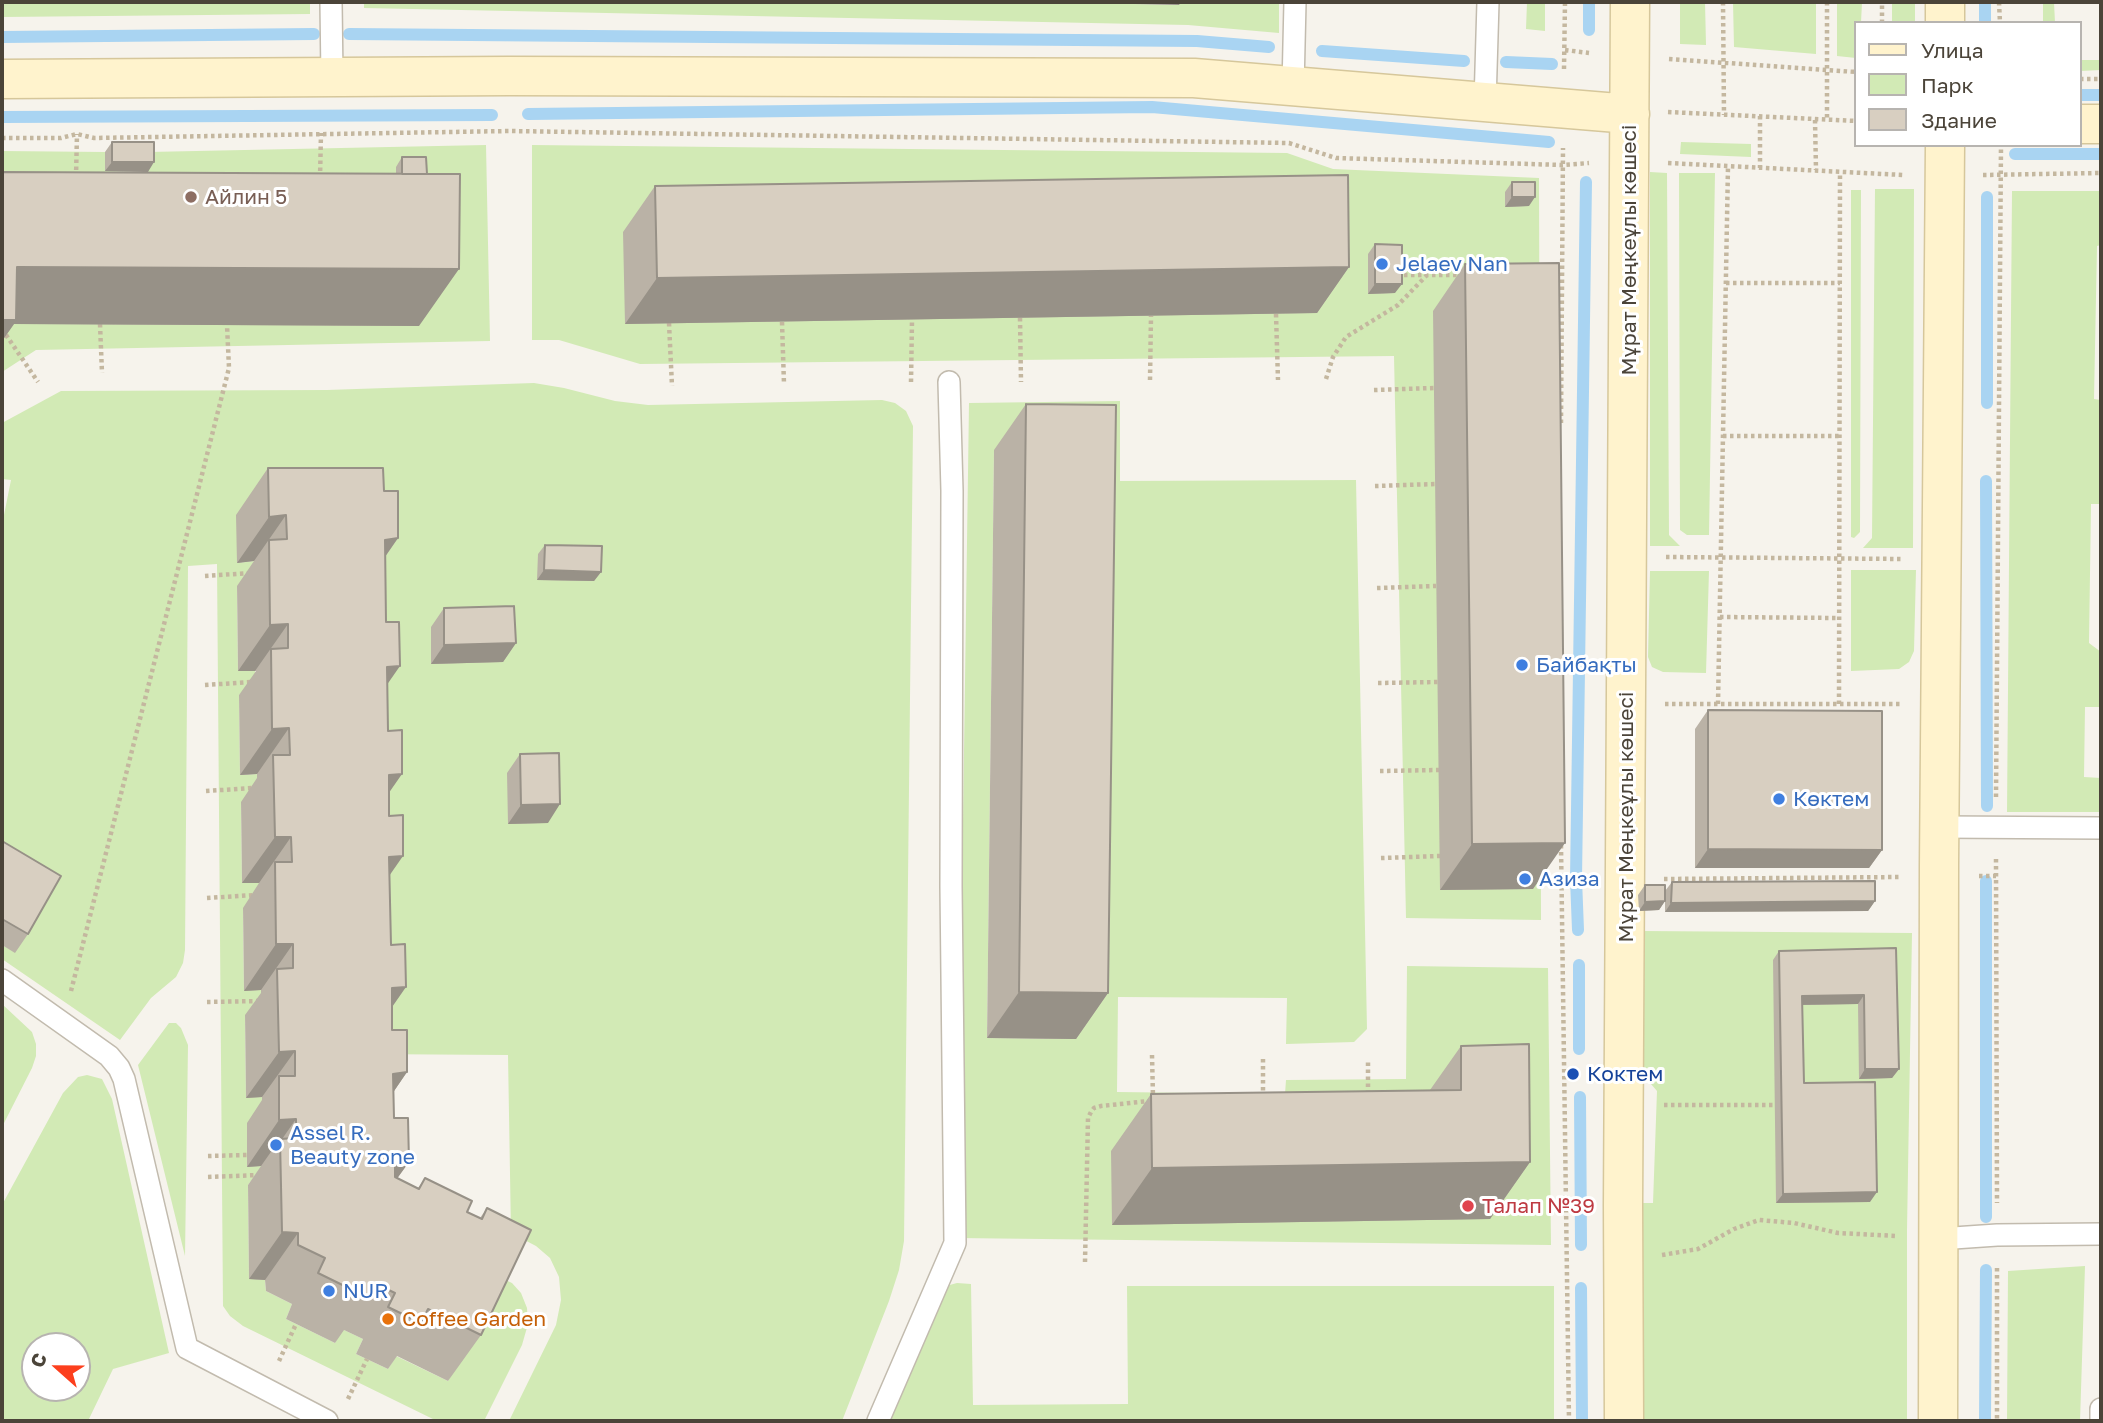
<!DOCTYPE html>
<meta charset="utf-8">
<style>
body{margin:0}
#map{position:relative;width:2103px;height:1423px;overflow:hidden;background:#f6f3ec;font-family:"Golos Text",sans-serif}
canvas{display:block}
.frame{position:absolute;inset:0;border:4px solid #4b4439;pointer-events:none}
.legend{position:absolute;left:1854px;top:21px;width:228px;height:126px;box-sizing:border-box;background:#fff;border:2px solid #b7b4b0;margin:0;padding:9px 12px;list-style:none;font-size:21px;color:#4b4439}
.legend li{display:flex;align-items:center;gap:14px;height:35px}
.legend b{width:35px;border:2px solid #b7b4b0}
.north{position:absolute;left:21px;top:1332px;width:70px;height:70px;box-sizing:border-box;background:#fff;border:2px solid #b7b4b0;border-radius:50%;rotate:291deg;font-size:19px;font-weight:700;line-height:28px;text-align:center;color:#4b4439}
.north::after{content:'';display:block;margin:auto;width:24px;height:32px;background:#fc3f1d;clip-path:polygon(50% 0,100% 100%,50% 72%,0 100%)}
</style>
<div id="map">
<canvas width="2103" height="1423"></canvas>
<div class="frame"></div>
<ul class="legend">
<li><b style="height:9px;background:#fff3cd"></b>Улица</li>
<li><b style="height:19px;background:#d2eab5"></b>Парк</li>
<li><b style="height:19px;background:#d8cfc1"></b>Здание</li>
</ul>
<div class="north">С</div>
</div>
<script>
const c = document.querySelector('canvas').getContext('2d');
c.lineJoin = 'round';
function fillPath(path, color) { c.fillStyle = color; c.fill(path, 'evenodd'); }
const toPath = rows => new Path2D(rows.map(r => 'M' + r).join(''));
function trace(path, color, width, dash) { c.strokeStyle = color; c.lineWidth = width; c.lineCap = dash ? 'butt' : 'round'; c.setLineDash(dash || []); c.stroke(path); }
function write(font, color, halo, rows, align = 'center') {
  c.font = font + ' "Golos Text",sans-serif'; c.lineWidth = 6; c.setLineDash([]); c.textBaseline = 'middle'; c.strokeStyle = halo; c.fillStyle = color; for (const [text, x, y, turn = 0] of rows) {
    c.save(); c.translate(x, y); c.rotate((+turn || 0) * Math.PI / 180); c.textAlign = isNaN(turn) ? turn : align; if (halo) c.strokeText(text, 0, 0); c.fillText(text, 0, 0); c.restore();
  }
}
const green = toPath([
 [2,2,310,2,310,14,2,17],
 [364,2,1043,2,1178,5,1179,2,1279,2,1279,33,1188,25,364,8],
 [1527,2,1545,2,1545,31,1526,29],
 [1680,2,1705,2,1706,45,1680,44],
 [1733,2,1816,2,1816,54,1734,47],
 [1837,2,1862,2,1861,23,1856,23,1856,58,1837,56],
 [1892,2,1915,2,1915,23,1892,23],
 [2043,2,2054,2,2055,23,2043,23],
 [2080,60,2101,60,2101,70,2080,71],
 [1681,142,1751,144,1751,157,1680,154],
 [486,145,490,341,36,350,2,372,2,151,105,152,105,171,147,172,148,152],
 [532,145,1287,153,1333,169,1539,178,1541,920,1406,918,1394,356,640,364,559,340,532,340],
 [1650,172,1667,173,1669,535,1680,546,1650,546],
 [1679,173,1715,173,1709,535,1687,535,1680,530],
 [1875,189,1914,189,1913,548,1863,548,1872,538],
 [1851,190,1861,190,1860,532,1854,538,1851,537],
 [2012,191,2101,191,2101,245,2097,246,2094,399,2101,400,2101,504,2091,504,2089,643,2101,652,2101,707,2085,707,2084,777,2101,778,2101,812,2007,812],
 [534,383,564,388,615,401,648,405,882,400,895,403,906,411,913,426,904,1241,899,1270,889,1301,842,1421,509,1421,556,1325,561,1300,559,1277,550,1258,536,1246,511,1233,508,1055,360,1054,365,538,237,563,254,561,254,586,237,587,238,671,255,671,256,681,239,695,240,775,257,774,257,801,241,802,242,883,259,883,259,908,243,909,244,990,261,990,261,1015,245,1016,246,1097,262,1097,263,1165,248,1185,249,1278,265,1280,266,1291,292,1304,286,1319,335,1343,342,1329,363,1339,356,1354,388,1369,396,1356,448,1381,499,1277,512,1283,521,1293,527,1308,528,1324,522,1345,484,1421,437,1421,243,1326,230,1316,223,1306,217,564,188,566,185,950,183,963,176,977,151,998,120,1040,2,959,2,945,15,952,2,867,2,525,11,480,2,479,2,423,61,391,327,390],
 [1120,401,1120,481,1356,480,1367,1029,1354,1042,1286,1044,1287,998,1118,997,1117,1092,1285,1094,1286,1080,1406,1079,1407,966,1548,968,1551,1245,957,1238,969,403],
 [994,450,1076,1039,987,1038],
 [1851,570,1916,570,1914,651,1909,662,1899,669,1851,671],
 [1650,571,1709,571,1706,673,1663,672,1652,667,1648,657],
 [1643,931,1912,933,1907,1230,1907,1421,1639,1421,1638,1203,1653,1203,1657,1091,1639,1070],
 [2,1004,32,1032,36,1044,36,1056,32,1068,2,1127],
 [169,1023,176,1023,181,1028,188,1045,185,1256,138,1065],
 [87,1075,102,1079,112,1099,169,1353,113,1369,88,1421,2,1421,2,1205,63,1093,78,1077],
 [35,1346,77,1346,77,1388,35,1388],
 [2085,1266,2080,1421,2007,1421,2008,1271],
 [957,1283,971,1284,973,1405,1128,1404,1127,1286,1554,1286,1554,1421,886,1421,946,1286]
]);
const stream = toPath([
 [1985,2,1985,23],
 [1589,30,1589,2],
 [349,34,1197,41,1269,47],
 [2,37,314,34],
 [1322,51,1464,61],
 [1506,62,1552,64],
 [2080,95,2101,95],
 [528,114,1152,107,1549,142],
 [2,117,492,115],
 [2015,154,2101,154],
 [1987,197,1987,403],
 [1986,481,1987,806],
 [1578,930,1576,879,1586,182],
 [1579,965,1579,1049],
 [1580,1097,1581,1245],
 [1986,1217,1986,881],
 [1581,1288,1582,1421],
 [1985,1421,1986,1270]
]);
const path = toPath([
 [1723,2,1724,115],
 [1827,2,1827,120],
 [1999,2,2000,23],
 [1882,23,1882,2],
 [1565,50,1589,53],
 [1669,59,1856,72],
 [1564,69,1565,2],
 [2080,79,2101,79],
 [1668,112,1856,121],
 [1760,116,1760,168],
 [1815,120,1816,170],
 [2,138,61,138,77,134,94,138,509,131,1289,143,1336,158,1562,165,1589,163],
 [1668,163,1903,175],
 [1983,175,2101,173],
 [76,177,77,134],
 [320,178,321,133],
 [1397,275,1461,275],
 [1726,283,1840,283],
 [1276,314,1278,380],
 [1020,318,1021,382],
 [782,322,784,384],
 [669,323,672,386],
 [100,324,102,373],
 [2,329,38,382],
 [1326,379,1333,357,1346,337,1398,305,1427,275],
 [1150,380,1151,316],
 [911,382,912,320],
 [1374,390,1434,388],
 [1561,423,1563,148],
 [1723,436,1839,436],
 [1375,486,1436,484],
 [1666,557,1902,559],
 [205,576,250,573],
 [1377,588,1436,586],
 [1720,617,1839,618],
 [1378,683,1438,682],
 [205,685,252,682],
 [1665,704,1901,704],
 [1718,704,1728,166],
 [1839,704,1840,172],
 [1380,771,1439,770],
 [206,791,253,788],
 [1996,797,2001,145],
 [1561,845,1569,1421],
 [1381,858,1440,856],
 [1996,859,1997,1203],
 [1979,876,1996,876],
 [1561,879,1586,879],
 [1664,879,1900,877],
 [207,898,255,895],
 [71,991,229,368,227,325],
 [207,1002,260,1001],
 [1152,1055,1153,1097],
 [1263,1059,1263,1095],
 [1368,1094,1368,1060],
 [1664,1105,1775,1105],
 [208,1156,247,1155],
 [208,1177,259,1175],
 [1662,1255,1698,1249,1734,1229,1759,1220,1794,1223,1838,1233,1897,1236],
 [1085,1262,1088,1118,1091,1112,1094,1108,1101,1106,1149,1101],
 [1997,1268,1997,1421],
 [279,1361,296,1324],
 [348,1399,367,1359]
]);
const lane = toPath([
 [331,2,332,77],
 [1293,87,1295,2],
 [1485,103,1488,2],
 [1940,827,2101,828],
 [2,980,109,1056,119,1068,124,1079,187,1348,327,1421],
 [1939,1239,1997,1235,2101,1234],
 [878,1421,955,1243,951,886,952,491,949,382],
 [2101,1421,2101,1409]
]);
const secondary = toPath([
 [1945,23,1945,2],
 [2,79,509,76,1194,78,1630,114],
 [2080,124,2101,124],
 [1624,1421,1623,1204,1630,2],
 [1938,1421,1939,865,1945,145]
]);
const wall = toPath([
 [112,142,148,172,105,171,105,152],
 [402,157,419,326,14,324,2,341,2,172,396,174,396,167],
 [1512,182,1529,206,1505,207,1505,192],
 [655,186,1349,267,1317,313,625,324,623,232],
 [1375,244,1395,293,1368,294,1368,254],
 [1465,264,1533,889,1440,890,1433,311],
 [1026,404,1108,993,1076,1039,987,1038,994,450],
 [268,468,384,491,398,538,385,557,392,1030,407,1072,394,1091,394,1118,409,1162,397,1178,418,1188,425,1178,467,1212,480,1218,487,1208,481,1335,448,1381,397,1356,388,1369,356,1354,363,1339,344,1330,335,1343,286,1319,292,1304,266,1291,265,1280,249,1279,248,1185,261,1166,247,1167,247,1123,262,1100,262,1097,246,1098,245,1015,261,993,261,990,244,991,243,908,259,883,242,883,241,802,257,778,257,774,240,775,239,695,256,671,238,671,237,586,254,561,237,563,236,515],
 [545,545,601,572,594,581,537,580,538,554],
 [444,608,516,643,503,662,431,664,431,627],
 [1708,710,1882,850,1869,868,1695,868,1695,729],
 [520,754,548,823,508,824,507,773],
 [2,841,28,934,15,953,2,945],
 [1672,882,1875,901,1868,911,1665,912,1665,901,1659,910,1639,911,1638,895,1645,885,1665,891],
 [1896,948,1899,1069,1892,1078,1859,1079,1858,1004,1802,1005,1804,1083,1870,1202,1776,1203,1773,960,1779,951],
 [1461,1046,1530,1162,1490,1219,1112,1225,1111,1151,1151,1094,1430,1090]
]);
const shadedWall = toPath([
 [1043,2,1181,2,1179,5],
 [112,162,154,162,148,172,105,171],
 [1512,197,1535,197,1529,206,1505,207],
 [17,267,459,269,419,326,14,324,2,341,2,289],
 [1349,267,1317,313,625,324,657,278],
 [1375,284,1402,284,1395,293,1368,294],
 [286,515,254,561,237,563,269,517],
 [398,538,366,584,385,540],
 [544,570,601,572,594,581,537,580],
 [288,624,255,671,238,671,270,625],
 [516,643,503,662,431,664,444,645],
 [400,666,368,712,387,667],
 [289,728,257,774,240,775,272,729],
 [402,774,370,820,389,775],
 [560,804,548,823,508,824,521,805],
 [275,837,291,837,259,883,242,883],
 [1565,843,1533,889,1440,890,1472,844],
 [1708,849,1882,850,1869,868,1695,868],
 [403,856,371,902,389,857],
 [1665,901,1659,910,1639,911,1645,902],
 [1875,901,1868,911,1665,912,1671,903],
 [276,944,293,944,261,990,244,991],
 [406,987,374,1033,392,988],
 [1019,992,1108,993,1076,1039,987,1038],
 [1864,995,1858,1004,1795,1005,1802,996],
 [295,1051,262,1097,246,1098,279,1052],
 [1865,1069,1899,1069,1892,1078,1859,1079],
 [407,1072,375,1119,393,1074],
 [296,1119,280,1142,280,1139,261,1166,247,1167,279,1120],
 [395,1161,409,1162,376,1208],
 [1530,1162,1490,1219,1112,1225,1152,1168],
 [1877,1192,1870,1202,1776,1203,1783,1194],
 [282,1232,298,1233,265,1280,249,1279]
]);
const building = toPath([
 [112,142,154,142,154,162,112,162,112,142],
 [402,157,426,157,427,174,402,174,402,157],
 [2,172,460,174,459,269,17,267,16,320,2,320,2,172],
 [1348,175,1349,267,657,278,655,186,1348,175],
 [1512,182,1535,182,1535,197,1512,197,1512,182],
 [1375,244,1402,245,1402,284,1375,284,1375,244],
 [1559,263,1565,843,1472,844,1465,264,1559,263],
 [1026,404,1116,405,1108,993,1019,992,1026,404],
 [268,468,383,468,384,491,398,491,398,538,385,540,386,622,399,622,400,666,387,667,388,731,402,730,402,774,389,775,389,816,403,815,403,856,389,857,391,945,405,944,406,987,392,988,392,1030,407,1030,407,1072,393,1074,394,1118,408,1118,409,1162,395,1161,395,1177,419,1189,425,1178,472,1201,467,1212,482,1219,487,1208,531,1230,481,1335,428,1309,421,1323,388,1307,395,1293,374,1283,367,1297,318,1273,325,1258,298,1245,298,1233,282,1232,280,1139,296,1138,296,1119,279,1120,279,1076,295,1076,295,1051,279,1052,277,969,293,968,293,944,276,944,275,862,292,862,291,837,275,837,273,755,290,755,289,728,272,729,271,649,288,648,288,624,270,625,269,540,287,539,286,515,269,517,268,468],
 [545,545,602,546,601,572,544,570,545,545],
 [514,606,516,643,444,645,444,608,514,606],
 [1708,710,1882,711,1882,850,1708,849,1708,710],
 [559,753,560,804,521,805,520,754,559,753],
 [2,841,61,876,28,934,2,919,2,841],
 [1875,881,1875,901,1671,903,1672,882,1875,881],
 [1645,885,1665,885,1665,901,1645,902,1645,885],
 [1896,948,1899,1069,1865,1069,1864,995,1802,996,1804,1083,1875,1082,1877,1192,1783,1194,1779,951,1896,948],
 [1529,1044,1530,1162,1152,1168,1151,1094,1461,1090,1461,1046,1529,1044]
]);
const markers = [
 [191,197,7,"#8d6e63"],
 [1382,264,7,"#3f7fe0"],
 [1522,665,7,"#3f7fe0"],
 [1779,799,7,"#3f7fe0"],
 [1525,879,7,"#3f7fe0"],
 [1573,1074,7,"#1a4fb4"],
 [276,1145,7,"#3f7fe0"],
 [1468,1206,7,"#e0444e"],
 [329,1291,7,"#3f7fe0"],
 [388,1319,7,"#e8710a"]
];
const educationNames = [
 ["Айлин 5",205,197]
];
const streetNames = [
 ["Мұрат Мөңкеұлы көшесі",1629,250,-90],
 ["Мұрат Мөңкеұлы көшесі",1626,817,-90]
];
const shopNames = [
 ["Jelaev Nan",1396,264],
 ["Байбақты",1536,665],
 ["Көктем",1793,799],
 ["Азиза",1539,879],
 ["Assel R.",290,1133],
 ["Beauty zone",290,1157],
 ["NUR",343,1291]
];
const transitNames = [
 ["Коктем",1587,1074]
];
const healthNames = [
 ["Талап №39",1482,1206]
];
const foodNames = [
 ["Coffee Garden",402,1319]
];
fillPath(green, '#d2eab5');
trace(stream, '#a9d4f2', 12);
trace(lane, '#c2bbae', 24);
trace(secondary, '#d6c79b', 41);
trace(path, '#c4b79f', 4.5, [3.5, 3.5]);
trace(lane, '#fff', 21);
trace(secondary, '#fff3cd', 38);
fillPath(wall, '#bab2a6');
fillPath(shadedWall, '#979187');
fillPath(building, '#d8cfc1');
trace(building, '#979187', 2);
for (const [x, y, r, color] of markers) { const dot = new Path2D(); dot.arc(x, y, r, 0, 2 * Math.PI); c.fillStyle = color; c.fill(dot); trace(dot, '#fff', 2.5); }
write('21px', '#785e54', '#fff', educationNames, 'left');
write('21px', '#4b4439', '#fff', streetNames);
write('21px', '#366cbe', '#fff', shopNames, 'left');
write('21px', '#164399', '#fff', transitNames, 'left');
write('21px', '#be3a42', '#fff', healthNames, 'left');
write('21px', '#c56008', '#fff', foodNames, 'left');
</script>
